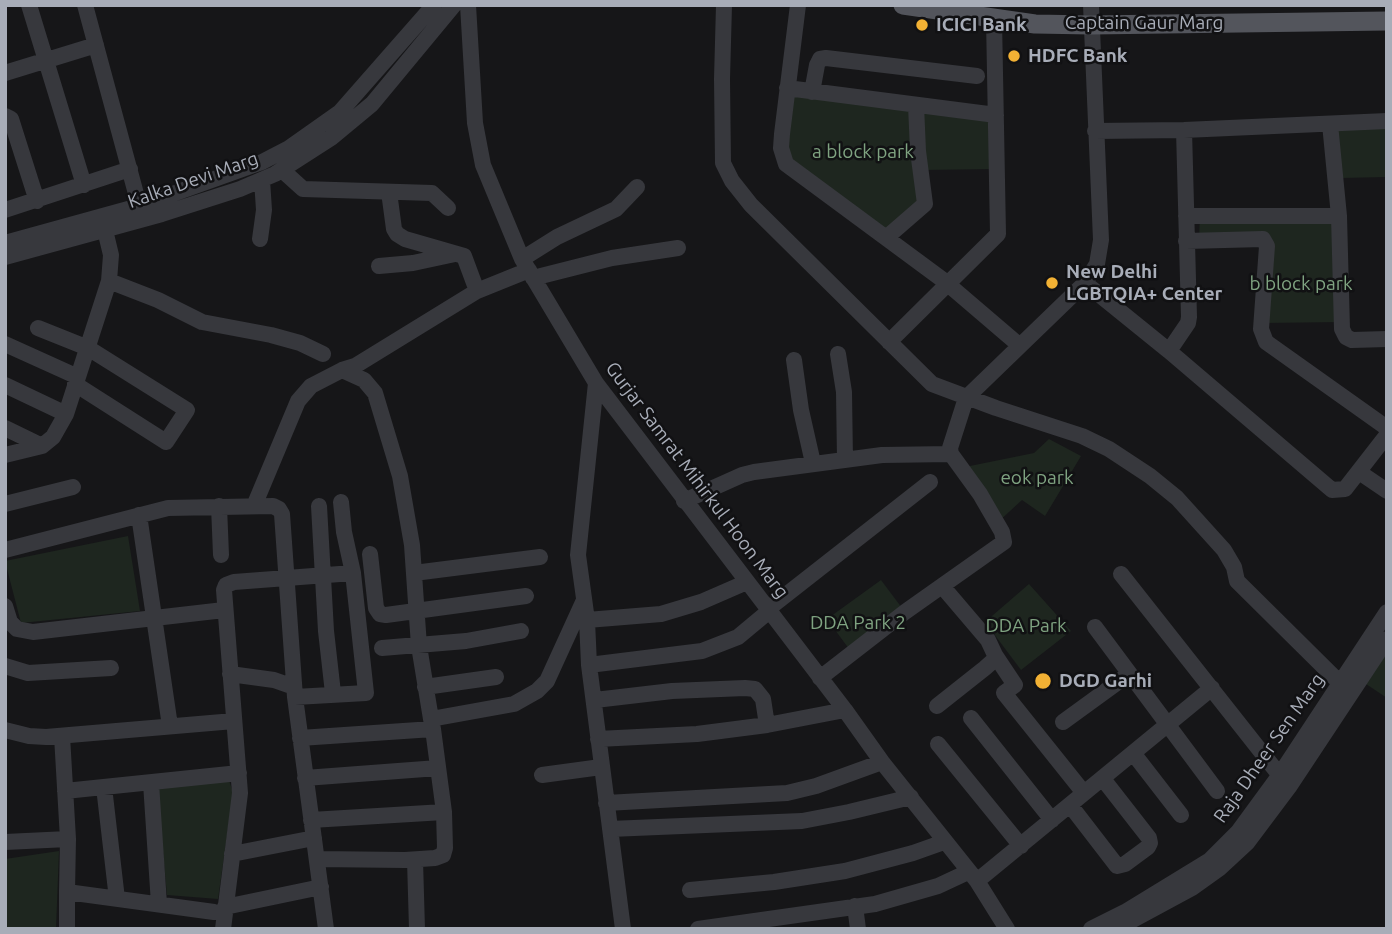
<!DOCTYPE html>
<style>
body{margin:0}
#map{position:relative;width:1392px;height:934px;overflow:hidden;background:#161618;font-family:Ubuntu,sans-serif}
canvas{display:block}
.frame{position:absolute;inset:0;border:7px solid #a8adb8;pointer-events:none}
</style>
<div id="map">
<canvas width="1392" height="934"></canvas>
<div class="frame"></div>
</div>
<script>
const c = document.querySelector('canvas').getContext('2d');
c.lineJoin = 'round';
function fillPath(path, color) { c.fillStyle = color; c.fill(path, 'evenodd'); }
const toPath = rows => new Path2D(rows.map(r => 'M' + r).join(''));
function trace(path, color, width, dash) { c.strokeStyle = color; c.lineWidth = width; c.lineCap = dash ? 'butt' : 'round'; c.setLineDash(dash || []); c.stroke(path); }
function write(font, color, halo, rows, align = 'center') {
  c.font = font + ' Ubuntu,sans-serif'; c.lineWidth = 5; c.setLineDash([]); c.textBaseline = 'middle'; c.strokeStyle = halo; c.fillStyle = color; for (const [text, x, y, turn = 0] of rows) {
    c.save(); c.translate(x, y); c.rotate((+turn || 0) * Math.PI / 180); c.textAlign = isNaN(turn) ? turn : align; if (halo) c.strokeText(text, 0, 0); c.fillText(text, 0, 0); c.restore();
  }
}
const green = toPath([
 [787,88,996,115,997,169,921,170,925,204,887,237,786,164],
 [1387,124,1387,177,1341,178,1336,125],
 [1335,211,1343,322,1262,323,1263,240,1199,241,1200,213],
 [1049,439,1081,456,1045,516,1022,500,997,523,960,468,1034,453],
 [128,536,140,611,21,623,5,561],
 [881,580,905,612,852,653,827,619],
 [1029,584,1071,631,1021,670,985,622],
 [1387,647,1387,698,1363,682],
 [229,780,233,793,218,899,167,895,157,788],
 [59,851,56,929,5,929,5,859]
]);
const minor = toPath([
 [29,5,84,185],
 [85,5,142,216],
 [468,5,475,123,483,165,522,259,596,383,845,710,882,762,977,881,1007,929],
 [724,5,722,79,723,163,732,181,751,205,932,384,996,408,1082,436,1109,449,1150,476,1177,498,1224,550,1234,567,1237,581,1340,683],
 [798,5,782,134,781,148,786,164,943,280,1019,345],
 [5,73,96,45],
 [787,88,996,115],
 [812,92,817,65,820,59,826,58,977,76],
 [5,116,11,119,37,201],
 [1330,124,1339,216,1342,329,1346,337,1352,340,1387,339],
 [1095,131,1184,130,1387,121],
 [282,170,303,189,432,193,448,208],
 [389,192,394,229,397,234,405,239,464,256,477,291],
 [5,210,130,169],
 [1186,216,1339,216],
 [887,237,925,204,918,151,916,105],
 [260,239,264,210,262,180],
 [1186,241,1263,239,1267,246,1261,329,1266,342,1387,428],
 [5,243,139,206,262,162,289,148,340,112,434,5],
 [5,257,162,214,240,189,275,174,331,138,372,104,454,5],
 [522,259,557,237,616,209,637,187],
 [379,266,413,263,455,254],
 [533,278,612,258,678,248],
 [109,281,158,300,202,322,271,335,300,343,323,354],
 [1085,283,1169,351,1332,490,1345,489,1387,435],
 [38,328,88,348,187,410,166,442,75,384],
 [889,342,998,234,994,19],
 [5,344,78,377],
 [1169,351,1188,323,1189,317,1184,130],
 [838,354,844,392,845,460],
 [794,360,801,410,813,463],
 [342,370,364,380,375,393,400,476,412,545,419,646,431,719],
 [596,383,578,555,587,620,589,665,623,929],
 [5,385,66,414],
 [5,428,42,446],
 [5,455,42,446,53,437,66,414,109,281,111,255,105,230],
 [1359,472,1387,491],
 [684,501,742,475,754,472,882,455,951,454],
 [5,504,73,487],
 [219,506,221,555],
 [254,506,298,401,311,386,342,370,355,366,477,291,529,270],
 [319,506,326,631,333,693],
 [139,515,170,726],
 [5,550,168,508,273,506,279,509,282,514,295,697,326,929],
 [370,554,376,608,380,614,386,615,526,596],
 [414,573,540,557],
 [1121,574,1285,782],
 [5,606,10,622,17,629,33,632,224,610],
 [587,620,661,614,701,602,747,582],
 [1095,627,1217,791],
 [382,648,466,641,521,631],
 [995,655,1015,685,1004,693,1084,793],
 [589,665,702,651,738,637,768,612,768,609,930,482],
 [5,666,28,673,111,668],
 [230,674,274,680,294,687],
 [820,678,905,612,1004,542,1002,532,980,494,951,454,950,448,966,398,1085,283,1097,264,1101,240,1091,5],
 [425,687,496,677],
 [295,697,366,693,353,573,344,532,341,502],
 [595,700,672,691,745,688,755,689,763,699,767,725],
 [937,706,985,668,994,660,995,655,988,640,942,586],
 [971,718,1052,820],
 [1063,722,1129,674],
 [5,730,29,736,46,737,234,721],
 [62,736,68,839,67,892,214,912],
 [300,738,433,729,431,719,514,704,537,691,547,681,584,600],
 [598,739,697,734,767,725,845,710],
 [938,744,1021,846],
 [1133,753,1181,815],
 [542,775,601,767],
 [305,778,438,768],
 [151,783,159,904],
 [104,787,117,899],
 [65,791,239,773],
 [606,803,787,793,816,786,882,762],
 [1070,805,1117,866,1125,864,1148,847,1150,843,1149,838,1103,779],
 [311,820,444,812],
 [610,829,802,821,849,812,911,797],
 [5,842,68,839],
 [232,854,314,838],
 [317,859,405,860,435,858,443,855,445,848,444,812,433,729],
 [415,860,417,929],
 [977,881,1212,688],
 [690,890,774,882,845,871,913,853,944,842],
 [67,892,67,929],
 [855,906,858,929],
 [225,907,321,887],
 [223,929,240,793,224,590,226,585,234,582,353,573],
 [698,929,875,904,938,886,968,872],
 [1091,929,1125,912,1210,860,1238,832,1279,776,1387,612],
 [1116,929,1192,888,1220,868,1247,843,1289,787,1387,639]
]);
const major = toPath([
 [903,5,1035,24,1091,25,1387,21]
]);
const markers = [
 [922,25,7,"#f2b134"],
 [1014,56,7,"#f2b134"],
 [1052,283,7,"#f2b134"],
 [1043,681,9,"#f2b134"]
];
const streetNames = [
 ["Captain Gaur Marg",1144,23],
 ["Kalka Devi Marg",193,180,-19],
 ["Gurjar Samrat Mihirkul Hoon Marg",697,480,53],
 ["Raja Dheer Sen Marg",1269,748,-55]
];
const poiNames = [
 ["ICICI Bank",936,25],
 ["HDFC Bank",1028,56],
 ["New Delhi",1066,272],
 ["LGBTQIA+ Center",1066,294],
 ["DGD Garhi",1059,681]
];
const parkNames = [
 ["a block park",863,152],
 ["b block park",1301,284],
 ["eok park",1037,478],
 ["DDA Park 2",858,623],
 ["DDA Park",1026,626]
];
fillPath(green, '#1e261f');
trace(minor, '#37383d', 16);
trace(major, '#53555c', 19);
for (const [x, y, r, color] of markers) { const dot = new Path2D(); dot.arc(x, y, r, 0, 2 * Math.PI); c.fillStyle = color; c.fill(dot); trace(dot, '#111113', 2.5); }
write('19px', '#a8adb8', '#111113', streetNames);
write('bold 19px', '#a8adb8', '#111113', poiNames, 'left');
write('19px', '#7fa381', '#111113', parkNames);
</script>
